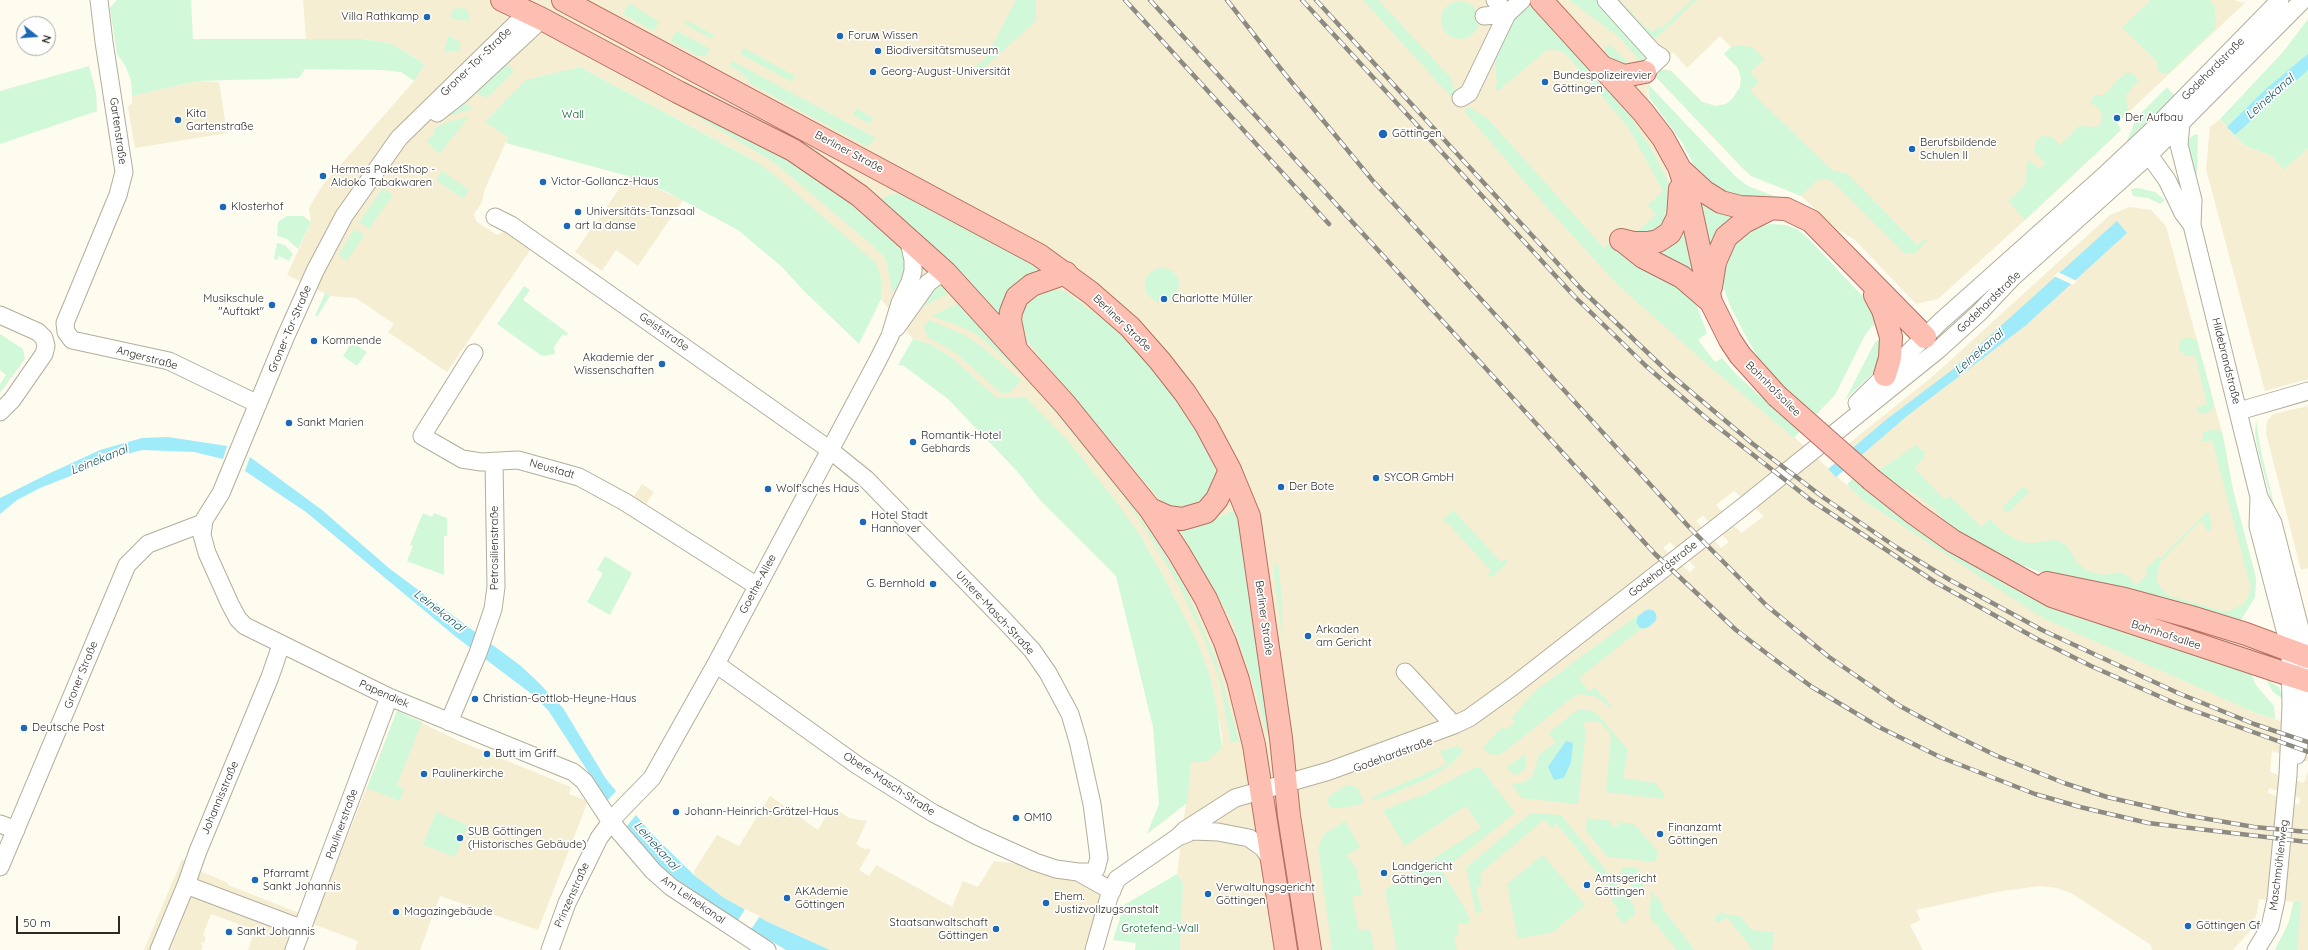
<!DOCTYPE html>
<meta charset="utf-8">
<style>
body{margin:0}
#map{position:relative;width:2308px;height:950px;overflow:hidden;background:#fefbef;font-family:Quicksand,sans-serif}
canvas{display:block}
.north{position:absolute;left:16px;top:16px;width:40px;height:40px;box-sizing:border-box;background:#fff;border:1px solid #abaaa7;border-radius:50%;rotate:107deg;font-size:11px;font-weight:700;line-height:16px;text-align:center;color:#2d2a23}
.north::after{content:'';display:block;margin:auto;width:14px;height:18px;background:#1c67b6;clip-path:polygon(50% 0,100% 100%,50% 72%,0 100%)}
.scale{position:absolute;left:16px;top:916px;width:104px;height:18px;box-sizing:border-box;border:2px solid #2d2a23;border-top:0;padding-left:5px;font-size:12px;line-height:14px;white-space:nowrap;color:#2d2a23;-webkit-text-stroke:3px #fff;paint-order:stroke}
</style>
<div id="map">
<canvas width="2308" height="950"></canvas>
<div class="north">N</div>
<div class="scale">50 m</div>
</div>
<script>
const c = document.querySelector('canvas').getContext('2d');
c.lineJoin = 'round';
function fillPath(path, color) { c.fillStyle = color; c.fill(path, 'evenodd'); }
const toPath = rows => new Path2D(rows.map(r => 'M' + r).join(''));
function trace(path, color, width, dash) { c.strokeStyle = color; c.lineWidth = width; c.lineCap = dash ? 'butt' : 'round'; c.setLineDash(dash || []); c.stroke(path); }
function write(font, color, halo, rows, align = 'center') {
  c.font = font + ' Quicksand,sans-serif'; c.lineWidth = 3.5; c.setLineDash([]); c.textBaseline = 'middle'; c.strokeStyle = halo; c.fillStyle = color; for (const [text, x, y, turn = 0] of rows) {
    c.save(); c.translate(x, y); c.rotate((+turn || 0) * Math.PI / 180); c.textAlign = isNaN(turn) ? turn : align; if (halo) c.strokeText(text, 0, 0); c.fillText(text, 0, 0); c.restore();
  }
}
const built = toPath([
 [303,0,2234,0,2243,3,2247,1,2117,123,2121,130,2036,210,1938,299,1916,304,1855,240,1837,229,1801,196,1751,176,1742,168,1653,74,1647,92,1670,186,1662,231,1701,352,1863,500,2256,713,2308,730,2308,762,2272,751,2270,772,2304,783,2308,771,2308,950,2275,950,2289,922,2293,902,2259,899,2257,913,2250,931,2233,950,2152,950,2151,945,2071,893,2057,888,2040,886,2002,891,1916,910,1920,920,1910,925,1923,950,1180,950,1183,883,1177,874,1191,762,1222,748,1222,735,1210,677,1197,642,1161,572,1141,537,952,358,930,344,913,339,881,299,882,281,755,161,580,67,486,122,508,137,485,189,482,202,474,214,476,221,497,235,509,230,533,246,447,372,388,332,394,324,356,298,330,296,287,275,311,222,309,208,322,186,414,81,425,64,390,43,362,39,306,40],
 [1720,36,1731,47,1724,54,1738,68,1741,78,1740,87,1733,98,1726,104,1715,106,1702,102,1671,71,1665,69,1655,72,1673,52,1687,68],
 [1734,491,1764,516,1741,533,1716,505],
 [1703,516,1729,542,1721,548,1696,521],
 [1670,542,1695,567,1690,572,1663,548],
 [2269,788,2300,798,2299,805,2268,793],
 [197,81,219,82,227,133,135,148,128,107,132,103,132,96],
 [2220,119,2244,145,2272,156,2284,169,2308,148,2308,379,2265,391,2206,169,2210,127],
 [628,176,683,200,638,266,616,250,602,271,575,252],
 [2130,207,2151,210,2166,226,2224,440,2233,490,2256,578,2255,597,2237,626,2018,564,1922,510,1848,444,1932,377,2110,215],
 [2308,406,2308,568,2301,570,2266,433,2267,421,2273,414],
 [642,484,654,492,646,504,634,496],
 [397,711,459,741,571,787,569,794,588,801,538,930,440,896,420,950,355,950,358,941,313,924,302,950,248,950,255,930,211,914,203,935,206,937,204,943,201,942,201,944,203,946,202,950,144,950,182,859,202,872,228,883,228,885,299,913,313,923],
 [770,796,818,830,832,806,849,818,867,821,856,844,866,850,867,848,871,850,859,870,869,876,876,865,952,907,963,881,978,887,994,861,1115,876,1095,950,830,950,768,922,724,898,695,876,694,871,717,835,739,846]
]);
const green = toPath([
 [117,0,191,0,193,39,362,39,390,43,425,64,414,81,401,72,383,70,305,69,299,78,197,81,132,96,131,81,126,67,117,54,110,8],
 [1016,0,1036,0,1036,21,975,76,972,72,974,67,985,59],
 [1363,0,1378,0,1451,78,1453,88,1459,95,1453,99],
 [1569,0,1599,0,1650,56,1642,63,1619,37],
 [1613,0,1620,0,1646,28,1647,27,1653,32,1658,27,1660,29,1692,0,1697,0,1652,42],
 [2151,0,2210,0,2215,7,2216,28,2168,74,2161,73,2157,69,2157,61,2122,28],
 '1441 20a19 19 0 1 1 38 0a19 19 0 1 1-38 0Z',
 [629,3,659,22,654,31,623,14],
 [1530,3,1621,102,1655,155,1670,186,1674,205,1662,231,1632,236,1656,215,1648,205,1663,191,1628,127,1565,53,1556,50,1547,50,1498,91,1495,88,1497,84,1495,61,1498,47,1509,22],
 [457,8,467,9,470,21,450,18,452,11],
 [2308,19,2308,148,2284,170,2272,156,2244,145,2220,119,2283,52],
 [686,20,714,35,712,39,684,24],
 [677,31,710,49,707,55,698,56,671,41],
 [449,35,461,43,458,51,444,51],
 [1610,44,1632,68,1616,66,1604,51],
 [1740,45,1753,48,1765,59,1750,72,1759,81,1750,91,1832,170,1848,174,1917,245,1925,239,1927,241,1915,253,1904,253,1832,181,1826,179,1816,181,1801,196,1751,176,1653,74,1660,70,1671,71,1702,102,1716,106,1726,104,1733,98,1740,87,1741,78,1738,68,1724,54,1731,47],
 [744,48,795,76,792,82,740,54],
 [732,61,876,138,867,147,751,84,742,73,729,65],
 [505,62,514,71,487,98,473,92],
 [89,66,96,92,97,111,0,144,0,91],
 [580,67,755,161,776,176,876,263,882,281,881,299,859,344,803,290,782,267,738,230,669,193,628,176,506,143,508,137,485,122,526,80],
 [2125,73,2132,73,2139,80,2126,95,2128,113,2117,123,2121,130,2025,220,2008,201,2026,183,2027,163,2030,160,2039,169,2045,163,2034,152,2036,141,2042,136,2052,137,2060,145,2079,126,2097,127,2101,123,2101,111,2094,104,2091,107,2091,99,2096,95,2104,95],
 [1648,84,1737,178,1748,186,1779,198,1729,197,1700,178,1683,144,1649,97],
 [2167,87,2175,96,2125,145,2137,117],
 [460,102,474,108,440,119],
 [1469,107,1489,120,1604,248,1612,241,1685,291,1696,304,1707,333,1698,340,1715,362,1722,358,1737,375,1784,417,1800,402,1766,371,1750,344,1731,308,1724,289,1722,268,1737,239,1758,226,1771,224,1786,225,1797,229,1808,238,1866,300,1879,324,1872,326,1865,335,1835,395,1794,438,1708,365,1617,284,1542,202,1464,111],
 [687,108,819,176,900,240,908,267,897,295,892,289,886,259,878,250,775,163,686,110],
 [856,108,873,118,870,124,853,115],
 [469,117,439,154,426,141,435,134,433,131,439,126,447,122],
 [2195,134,2198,135,2197,174,2193,175,2187,141],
 [442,171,469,190,463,199,436,180],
 [383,188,393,195,369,229,359,222],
 [2138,188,2155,192,2165,200,2160,204,2148,198,2133,196,2131,189],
 [905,191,1025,257,1041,269,1000,320,877,199],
 [1697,202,1740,209,1708,258],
 [287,216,303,216,311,222,298,249,287,239,277,236,278,222],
 [1682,217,1699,285,1645,248],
 [354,229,364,235,347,261,339,255],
 [277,243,285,245,293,254,289,261,279,256,277,260,274,259],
 '1145 285a17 17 0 1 1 34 0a17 17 0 1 1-34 0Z',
 [938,284,953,291,924,306,918,305],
 [524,286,530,290,523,300,568,333,566,336,563,334,554,347,555,354,542,356,497,324],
 [1049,289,1065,291,1125,336,1149,358,1196,424,1214,465,1216,475,1214,485,1202,503,1186,509,1168,506,1161,501,1027,341,1022,322,1025,304,1035,293],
 [325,293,330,296,317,317,315,316],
 [962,301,1067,423,1123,493,1161,548,1186,590,1216,659,1239,741,1231,743,1219,677,1202,634,1180,588,1150,537,1123,496,1065,424,1030,382,983,339,967,329,932,316],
 [929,320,962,334,981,346,1021,380,1009,393,1001,393,957,354,928,337,923,327],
 [0,334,23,349,25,359,0,393,0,384,6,375,0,370],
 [1883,337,1880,362,1874,372,1845,400,1875,342],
 [2185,337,2197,340,2214,404,2212,410,2206,414,2200,413,2196,407,2207,404,2195,355,2187,356,2179,351,2180,341],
 [913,339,930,344,952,358,997,398,1026,398,1068,441,1118,504,1141,537,1161,572,1197,641,1210,677,1217,708,1222,748,1206,762,1191,762,1187,803,1147,834,1159,804,1153,727,1116,576,1041,501,1016,470,948,399,904,366,898,365],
 [352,342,367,352,357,366,343,356],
 [2256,420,2260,447,2287,559,2258,451,2255,433],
 [2214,429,2222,432,2233,490,2256,578,2255,597,2237,626,2055,577,2018,564,1985,550,1955,532,1935,509,1914,493,1889,481,1878,471,1916,445,1925,453,1923,455,1925,457,1914,468,1945,500,1950,496,1981,527,1990,519,2004,533,2021,542,2033,543,2052,540,2060,541,2068,547,2077,563,2088,571,2104,575,2118,572,2127,575,2136,585,2148,574,2145,570,2158,557,2160,559,2208,511,2212,524,2211,528,2208,532,2201,521,2160,563,2156,579,2162,590,2170,596,2223,611,2230,611,2245,603,2251,589,2212,440,2202,442,2204,432],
 [1853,477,1922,529,2251,673,2256,685,2274,706,2275,719,2256,713,2043,618,1863,500,1847,485],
 [2024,486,2029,492,2008,513,2003,507],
 [1237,509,1271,734,1267,735,1255,689,1232,621,1180,530,1198,527],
 [1453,510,1501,562,1505,559,1508,562,1491,578,1488,574,1491,571,1447,522,1442,521],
 [423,513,432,517,434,513,447,518,447,536,444,536,444,575,407,561,413,546,410,545],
 [605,556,632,573,610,615,587,602,603,573,597,570],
 [1275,560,1279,568,1281,591,1283,645,1274,575],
 [1638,615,1647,624,1579,678,1589,692,1595,687,1612,707,1610,708,1597,697,1580,694,1573,697,1504,752,1496,755,1489,754,1483,747,1503,727,1506,730,1515,722,1512,718,1535,691],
 [2265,678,2279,687,2284,700,2273,692],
 [1579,709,1593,711,1600,717,1628,750,1623,778,1655,783,1664,794,1663,799,1606,792,1611,735,1600,722,1587,721,1583,725,1586,730,1578,804,1521,798,1512,784,1525,782,1533,775,1539,755,1556,742,1548,733],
 [397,711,422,722,397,785,404,789,400,801,367,788],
 [1457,746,1461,748,1463,752,1449,766,1431,777,1392,794,1375,800,1372,797,1447,764,1440,751],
 [1524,755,1527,761,1524,771,1515,775,1513,774,1507,767],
 [1476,767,1481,768,1515,813,1442,871,1469,916,1470,923,1457,924,1459,934,1454,935,1457,950,1397,950,1385,890,1481,828,1466,806,1405,846,1383,810,1423,795],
 [1351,785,1358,788,1364,803,1343,808,1331,808,1327,801,1330,796,1343,787],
 [436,812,468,825,455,857,423,845],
 [1531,813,1561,815,1634,905,1635,914,1624,924,1615,913,1619,910,1611,900,1615,896,1557,824,1552,828,1545,819,1479,874,1483,878,1480,879,1482,886,1476,887,1482,912,1476,913,1466,868],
 [1587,818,1612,821,1611,825,1615,828,1618,826,1618,822,1634,824,1658,852,1656,862,1608,857,1586,831],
 [1345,821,1360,847,1346,856,1356,867,1362,895,1352,897,1359,931,1370,929,1374,950,1332,950,1318,848,1324,834],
 [1543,855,1585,905,1553,932,1518,939,1507,884],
 [1623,867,1637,868,1644,879,1643,892,1636,891,1621,873],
 [1177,874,1183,883,1180,950,1135,950,1136,943,1113,940,1124,905],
 [1652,892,1663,904,1662,908,1695,950,1677,950,1649,916],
 [2294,902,2301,902,2297,950,2275,950,2289,922],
 [1722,912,1724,914,1740,916,1752,930,1774,932,1772,950,1753,950,1727,917,1718,923,1714,918]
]);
const water = toPath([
 [2308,54,2308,70,2235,135,2227,127,2268,87],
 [2117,221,2127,233,2025,326,1907,416,1836,477,1828,469,1887,419,1952,370],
 [168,437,227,446,250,457,322,510,390,569,521,666,538,682,563,708,606,779,651,833,695,876,724,898,768,922,830,950,786,950,736,920,669,874,645,850,607,801,548,710,533,695,456,637,306,512,245,471,223,459,194,452,142,450,123,455,40,488,17,500,0,514,0,498,48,474,100,450,142,438],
 [1566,741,1573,743,1571,762,1564,778,1554,780,1548,767]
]);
const pier = toPath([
 [2058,272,2077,281,2073,285,2054,276],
 [227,446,250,457,245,471,223,459],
 [616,791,633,808,636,815,627,826,621,820,607,801],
 [745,909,760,916,750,931,737,922]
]);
const canal = toPath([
 [1644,621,1649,617]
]);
const minor = toPath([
 [99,0,104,42,124,172,118,195,65,323,66,332,72,340,169,361,258,404],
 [1495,0,1507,14,1522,0],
 [1606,0,1653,52,1661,57,1645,72],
 [528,12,399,138,344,216,315,271,285,338,221,493,204,520,202,535,207,553,230,604,238,619,245,626,389,697,573,772,584,781,611,822,653,871,671,887,767,950],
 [1461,98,1469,93,1507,14,1484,16],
 [437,113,460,95,542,19],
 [2181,123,2179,145,2193,200,2192,225,2259,497,2258,526,2290,649,2291,706,2288,775,2276,900,2270,927,2256,950],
 [2149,145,2149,155,2167,180,2183,213,2192,225],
 [495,217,511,225,830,450,866,479,1005,621,1032,650,1048,673,1070,714,1078,741,1092,804,1099,858,1096,869,1092,872,1078,872,1056,869,1035,862,977,836,933,813,857,765,716,664],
 [0,315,38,332,44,338,46,346,44,354,12,400,0,412],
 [896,328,928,283,936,277,946,273],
 [474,353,422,436,462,459,481,462,518,460,579,477,625,502,757,586],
 [1857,403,1940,322,2107,173,2157,126,2280,0],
 [2239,411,2308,391],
 [2259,497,2273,523,2307,656,2308,673],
 [1405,672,1454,725],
 [449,722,478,653,493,609,496,587,494,461],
 [2297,755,2308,686],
 [0,824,16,830],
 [1193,831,1218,832,1249,838,1263,848,1272,861],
 [1178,837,1185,830,1235,798,1329,771,1454,725,1469,718,1512,687,1744,506,1938,350,1979,313,2012,278,2149,155,2303,0],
 [0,867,127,565,148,544,203,523],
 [1078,872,1112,891],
 [186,885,303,929],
 [159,950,186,885,198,851,270,677,281,645],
 [294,950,389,697],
 [550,950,567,903,599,838,616,815,652,778,716,664,878,360,890,336,900,303,910,282,913,271,913,260,908,237],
 [1094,950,1109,897,1117,879,1178,837,1188,833]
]);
const major = toPath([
 [502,0,542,19,678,92,793,150,860,196,946,273,1065,404,1150,509,1179,553,1206,599,1225,642,1238,680,1254,745,1286,950],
 [563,0,1039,255,1091,293,1130,327,1160,361,1185,393,1206,425,1230,470,1249,516,1281,738,1289,816,1310,950],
 [1541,0,1643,112,1663,138,1679,167,1687,192,1711,302,1730,340,1740,355,1777,396],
 [1602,67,1624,76,1645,72],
 [1681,170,1705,192,1721,202,1740,207,1786,209,1811,221,1925,337],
 [1621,240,1633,243,1649,243,1658,241,1670,233,1678,217,1680,189],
 [1623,241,1643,257,1682,277,1711,302],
 [1711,287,1715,262,1726,237,1744,222,1770,209],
 [1875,295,1883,310,1891,337,1890,358,1885,375],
 [1016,350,1010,320,1011,312,1017,297,1032,285,1066,273],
 [1872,480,1915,514,1953,541,2052,596,2308,681],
 [1150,509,1168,517,1182,519,1206,512,1217,499,1230,470],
 [2047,583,2125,599,2191,617,2246,634,2308,657]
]);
const rail = toPath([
 [1125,0,1329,224],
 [1150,0,1655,554,1736,630,1774,659,1812,687,1879,727,1940,757,2035,794,2080,807,2148,823,2308,842],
 [1227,0,1284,73,1373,181,1689,527,1767,606,1829,657,1900,706,1946,731,1997,756,2064,783,2107,797,2185,815,2254,827,2308,832],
 [1302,0,1575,297,1646,366,1705,417,1812,501,1935,582,2037,639,2091,666,2181,706,2308,752],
 [1316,0,1583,291,1670,374,1753,444,1824,498,1896,547,1950,580,2042,630,2178,693,2254,724,2308,742]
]);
const majorBridge = toPath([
 [1777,396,1872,480]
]);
const markers = [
 [427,17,4,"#1c67b6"],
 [840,36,4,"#1c67b6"],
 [878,51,4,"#1c67b6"],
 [873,72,4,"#1c67b6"],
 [1545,82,4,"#1c67b6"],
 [2117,118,4,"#1c67b6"],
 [178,120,4,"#1c67b6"],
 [1383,134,5,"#1c67b6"],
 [1912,149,4,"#1c67b6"],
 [323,176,4,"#1c67b6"],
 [543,182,4,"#1c67b6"],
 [223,207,4,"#1c67b6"],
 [578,212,4,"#1c67b6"],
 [567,226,4,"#1c67b6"],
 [1164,299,4,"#1c67b6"],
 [272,305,4,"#1c67b6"],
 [314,341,4,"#1c67b6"],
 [662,364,4,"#1c67b6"],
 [289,423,4,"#1c67b6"],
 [913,442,4,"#1c67b6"],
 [1376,478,4,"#1c67b6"],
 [1281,487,4,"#1c67b6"],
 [768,489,4,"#1c67b6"],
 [863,522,4,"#1c67b6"],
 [933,584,4,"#1c67b6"],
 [1308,636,4,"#1c67b6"],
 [475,699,4,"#1c67b6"],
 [24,728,4,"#1c67b6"],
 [487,754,4,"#1c67b6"],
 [424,774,4,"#1c67b6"],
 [676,812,4,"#1c67b6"],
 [1016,818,4,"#1c67b6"],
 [1660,834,4,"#1c67b6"],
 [460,838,4,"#1c67b6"],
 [1384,873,4,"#1c67b6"],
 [255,880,4,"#1c67b6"],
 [1587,885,4,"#1c67b6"],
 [1208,894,4,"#1c67b6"],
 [787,898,4,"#1c67b6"],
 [1046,903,4,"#1c67b6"],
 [396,912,4,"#1c67b6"],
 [2188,926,4,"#1c67b6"],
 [996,929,4,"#1c67b6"],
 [229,932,4,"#1c67b6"]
];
const poiNames = [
 ["Villa Rathkamp",419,17,"right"],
 ["Foruʍ Wissen",848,36],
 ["Biodiversitätsmuseum",886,51],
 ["Georg-August-Universität",881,72],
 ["Bundespolizeirevier",1553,76],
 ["Göttingen",1553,89],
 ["Kita",186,114],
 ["Gartenstraße",186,127],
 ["Der Aufbau",2125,118],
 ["Göttingen",1392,134],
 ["Berufsbildende",1920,143],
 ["Schulen II",1920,156],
 ["Hermes PaketShop -",331,170],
 ["Aldoko Tabakwaren",331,183],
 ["Victor-Gollancz-Haus",551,182],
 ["Klosterhof",231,207],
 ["Universitäts-Tanzsaal",586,212],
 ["art la danse",575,226],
 ["Musikschule",264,299,"right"],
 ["\"Auftakt\"",264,312,"right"],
 ["Charlotte Müller",1172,299],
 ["Kommende",322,341],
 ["Akademie der",654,358,"right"],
 ["Wissenschaften",654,371,"right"],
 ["Sankt Marien",297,423],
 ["Romantik-Hotel",921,436],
 ["Gebhards",921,449],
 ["SYCOR GmbH",1384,478],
 ["Der Bote",1289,487],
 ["Wolf'sches Haus",776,489],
 ["Hotel Stadt",871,516],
 ["Hannover",871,529],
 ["G. Bernhold",925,584,"right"],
 ["Arkaden",1316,630],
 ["am Gericht",1316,643],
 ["Christian-Gottlob-Heyne-Haus",483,699],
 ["Deutsche Post",32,728],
 ["Butt im Griff",495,754],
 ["Paulinerkirche",432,774],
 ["Johann-Heinrich-Grätzel-Haus",684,812],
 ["OM10",1024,818],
 ["Finanzamt",1668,828],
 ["Göttingen",1668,841],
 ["SUB Göttingen",468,832],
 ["(Historisches Gebäude)",468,845],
 ["Landgericht",1392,867],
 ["Göttingen",1392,880],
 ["Pfarramt",263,874],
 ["Sankt Johannis",263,887],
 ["Amtsgericht",1595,879],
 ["Göttingen",1595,892],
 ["Verwaltungsgericht",1216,888],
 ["Göttingen",1216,901],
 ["AKAdemie",795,892],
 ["Göttingen",795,905],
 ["Ehem.",1054,897],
 ["Justizvollzugsanstalt",1054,910],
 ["Magazingebäude",404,912],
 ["Staatsanwaltschaft",988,923,"right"],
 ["Göttingen",988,936,"right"],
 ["Göttingen Gf",2196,926],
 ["Sankt Johannis",237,932]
];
const streetNames = [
 ["Groner-Tor-Straße",476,62,-44],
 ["Godehardstraße",2213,69,-45],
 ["Gartenstraße",118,131,82],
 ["Berliner Straße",849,152,28],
 ["Godehardstraße",1989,302,-44],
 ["Berliner Straße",1122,323,44],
 ["Groner-Tor-Straße",290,329,-67],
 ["Geiststraße",664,332,35],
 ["Angerstraße",147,358,15],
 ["Hildebrandstraße",2226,361,76],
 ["Bahnhofsallee",1773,389,45],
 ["Neustadt",552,469,16],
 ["Petrosilienstraße",495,548,-90],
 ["Godehardstraße",1663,569,-38],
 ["Goethe-Allee",758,584,-62],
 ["Untere-Masch-Straße",995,613,47],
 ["Berliner Straße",1264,618,82],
 ["Bahnhofsallee",2166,635,18],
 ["Groner Straße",81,675,-68],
 ["Papendiek",384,694,24],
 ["Godehardstraße",1393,755,-20],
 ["Obere-Masch-Straße",889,784,33],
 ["Johannisstraße",220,798,-67],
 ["Paulinerstraße",342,824,-70],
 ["Maschmühlenweg",2279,865,-83],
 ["Prinzenstraße",572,895,-66],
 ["Am Leinekanal",693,900,35]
];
const parkNames = [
 ["Wall",573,115],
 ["Grotefend-Wall",1160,929]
];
const waterNames = [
 ["Leinekanal",2270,97,-42],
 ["Leinekanal",1979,352,-41],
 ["Leinekanal",99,460,-22],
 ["Leinekanal",439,611,38],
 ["Leinekanal",656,846,48]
];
fillPath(built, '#f6eed2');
fillPath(green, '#d2f8da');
fillPath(water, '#9febfa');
fillPath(pier, '#fefbef');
trace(canal, '#9febfa', 15);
trace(minor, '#b3ae9b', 19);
trace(major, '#b47060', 24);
trace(minor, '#fff', 17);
trace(major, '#febfb3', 22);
trace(rail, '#8d8a81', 4.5);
trace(rail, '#fff', 3, [9]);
trace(majorBridge, '#b47060', 24, []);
trace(majorBridge, '#febfb3', 22);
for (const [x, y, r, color] of markers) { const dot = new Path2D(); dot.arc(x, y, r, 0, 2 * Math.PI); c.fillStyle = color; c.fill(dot); trace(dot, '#fff', 1.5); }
write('11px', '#2d2a23', '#fff', poiNames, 'left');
write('11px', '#2d2a23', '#fff', streetNames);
write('11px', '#075a2a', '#fff', parkNames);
write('italic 12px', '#0d505b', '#fff', waterNames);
</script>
